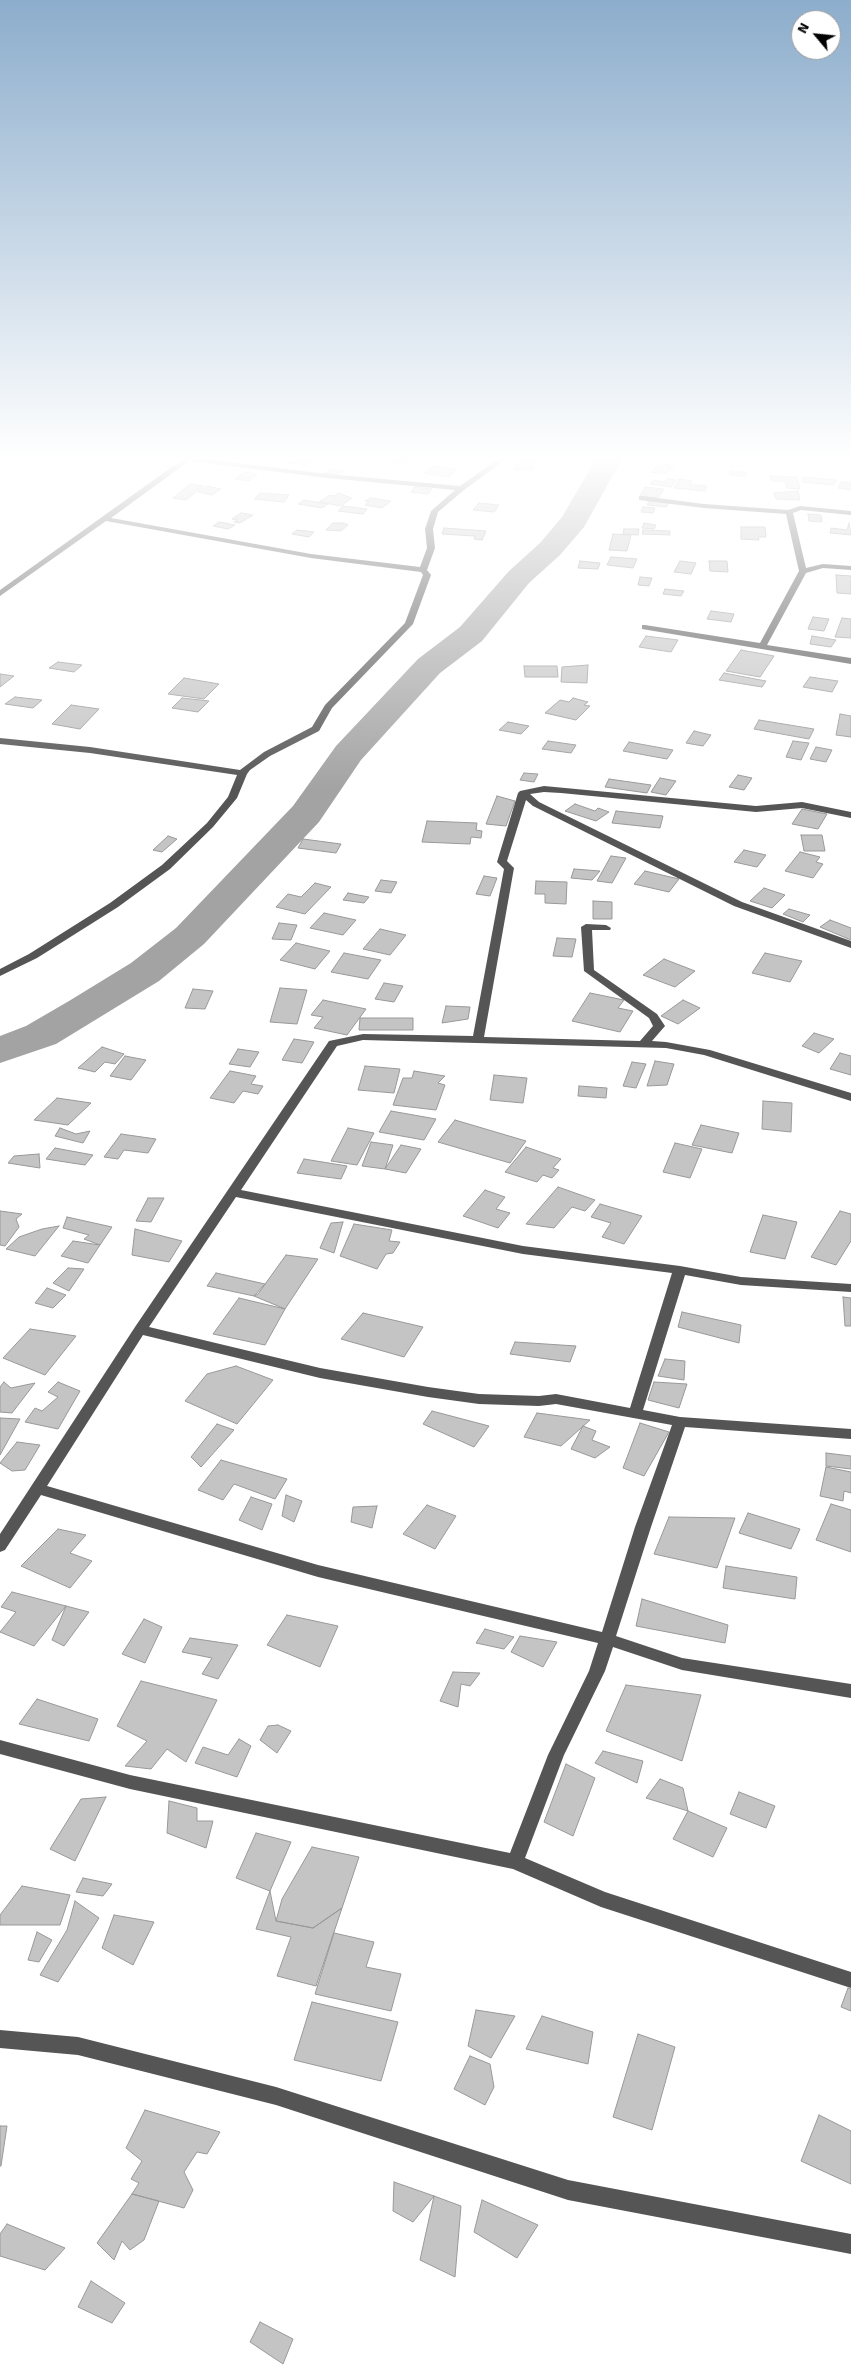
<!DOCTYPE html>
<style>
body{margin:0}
#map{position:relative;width:851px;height:2366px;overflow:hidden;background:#fff;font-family:Signika,sans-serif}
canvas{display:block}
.north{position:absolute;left:791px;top:10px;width:50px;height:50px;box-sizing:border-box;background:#fff;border:1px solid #999;border-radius:50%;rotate:298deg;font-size:14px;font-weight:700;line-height:20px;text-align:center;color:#000}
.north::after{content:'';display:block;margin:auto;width:18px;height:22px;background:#000;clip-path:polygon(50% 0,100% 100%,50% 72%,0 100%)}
</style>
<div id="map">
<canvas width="851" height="2366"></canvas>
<div class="north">N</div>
</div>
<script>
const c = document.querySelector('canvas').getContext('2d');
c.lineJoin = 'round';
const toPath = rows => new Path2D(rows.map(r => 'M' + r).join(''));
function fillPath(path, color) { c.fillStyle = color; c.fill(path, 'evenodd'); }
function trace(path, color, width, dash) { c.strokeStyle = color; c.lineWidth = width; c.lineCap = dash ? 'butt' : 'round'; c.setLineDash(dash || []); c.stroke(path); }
const river = toPath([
 [596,459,622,459,584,527,560,555,529,583,482,641,440,673,361,760,319,822,204,944,159,981,56,1044,0,1063,0,1036,26,1026,69,1001,131,963,176,928,293,806,336,746,418,659,460,627,509,571,540,543,562,517,596,459]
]);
const building = toPath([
 [292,459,299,459,312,461,306,465,287,463,292,459],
 [389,459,409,459,401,465,390,463,395,460,389,459],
 [521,459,541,459,532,470,513,469,521,459],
 [659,464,674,466,666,474,651,472,659,464],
 [433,466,457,469,449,477,424,473,433,466],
 [332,469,343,471,337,475,325,473,332,469],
 [731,471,747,472,746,476,729,475,731,471],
 [244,472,257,474,249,481,235,479,244,472],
 [770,476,797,477,800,489,787,488,785,481,772,481,770,476],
 [804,477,836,480,834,485,802,482,804,477],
 [667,479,676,480,671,487,650,484,653,480,665,482,667,479],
 [679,479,692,481,690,485,707,486,705,491,674,488,679,479],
 [841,482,851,483,851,490,838,488,841,482],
 [190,484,204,486,186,500,173,498,190,484],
 [207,486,221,489,212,495,198,492,207,486],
 [415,487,432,489,428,494,411,492,415,487],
 [645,487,664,489,658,498,640,496,645,487],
 [798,491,800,500,776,499,774,493,798,491],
 [260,493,289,495,284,502,254,499,260,493],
 [338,493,352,498,341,506,319,502,330,495,335,496,338,493],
 [371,498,391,501,382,508,365,505,369,502,365,501,371,498],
 [304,500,328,504,322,508,298,504,304,500],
 [649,501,669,503,666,507,647,505,649,501],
 [479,503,499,505,494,512,473,510,479,503],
 [343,506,367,509,363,514,338,511,343,506],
 [643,507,655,508,653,513,641,512,643,507],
 [241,513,253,515,240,523,234,522,238,520,232,519,241,513],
 [808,514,821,515,822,522,809,521,808,514],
 [219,522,235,525,228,529,213,526,219,522],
 [333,523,344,523,348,525,341,531,326,530,333,523],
 [644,523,656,525,654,529,642,528,644,523],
 [849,523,851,535,830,533,831,528,847,530,849,523],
 [741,527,765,527,766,537,758,537,759,540,741,539,741,527],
 [444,528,486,531,482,540,474,539,475,536,442,534,444,528],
 [624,529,639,529,638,535,623,534,624,529],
 [297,530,314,532,309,537,292,534,297,530],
 [643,530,670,531,670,535,642,534,643,530],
 [613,534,631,535,627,551,609,550,613,534],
 [611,557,637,559,633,568,607,565,611,557],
 [580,561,600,563,598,569,578,568,580,561],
 [680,561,696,563,691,574,674,572,680,561],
 [709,561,727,561,728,572,710,571,709,561],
 [836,575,851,576,851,594,837,593,836,575],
 [640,577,652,578,649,586,638,585,640,577],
 [665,589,684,591,681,596,663,594,665,589],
 [711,611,734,614,731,622,707,619,711,611],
 [813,617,829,619,824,631,808,629,813,617],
 [842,618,851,619,851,638,835,637,842,618],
 [646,636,678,640,671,652,639,647,646,636],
 [812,636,836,640,831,647,810,644,812,636],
 [741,650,774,656,760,677,726,671,741,650],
 [58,662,82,665,74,672,49,668,58,662],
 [588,665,587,683,561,682,562,667,588,665],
 [524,666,557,666,558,677,525,677,524,666],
 [724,673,766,681,762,687,719,680,724,673],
 [0,674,14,676,0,687,0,674],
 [810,677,838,681,832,692,803,687,810,677],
 [184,678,219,684,204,699,168,694,184,678],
 [15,697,42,700,33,708,5,704,15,697],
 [182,698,209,701,198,712,172,708,182,698],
 [573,698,588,702,584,705,590,706,576,720,545,713,560,700,569,702,573,698],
 [71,705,99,709,80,729,52,724,71,705],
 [840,714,851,716,851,737,836,735,840,714],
 [759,720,814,729,809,739,754,729,759,720],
 [508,722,529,726,521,734,499,730,508,722],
 [694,731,711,735,703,746,686,743,694,731],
 [548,741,576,745,571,753,542,749,548,741],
 [793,741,809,743,801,760,786,757,793,741],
 [629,742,673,750,667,759,623,751,629,742],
 [816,747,832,750,826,762,810,759,816,747],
 [524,773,538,774,534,782,520,780,524,773],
 [738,775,752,778,744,790,729,787,738,775],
 [660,778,676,781,666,795,651,792,660,778],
 [609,779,651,785,647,793,605,787,609,779],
 [497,796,515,801,506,826,486,824,497,796],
 [575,804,595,811,598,808,609,812,596,821,565,811,575,804],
 [802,809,827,814,818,829,792,824,802,809],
 [616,811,663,816,660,828,612,823,616,811],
 [427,821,477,823,476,830,482,831,481,838,471,837,470,844,422,842,427,821],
 [801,835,822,835,825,851,804,851,801,835],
 [168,836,177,839,162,852,153,850,168,836],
 [303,839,341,844,336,853,298,848,303,839],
 [744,850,766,855,757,867,734,862,744,850],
 [800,852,820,857,816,862,823,864,813,878,785,871,800,852],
 [611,856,626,858,612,883,597,881,611,856],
 [574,869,600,871,592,880,571,878,574,869],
 [645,871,679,879,669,892,634,884,645,871],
 [484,876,497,878,490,896,476,894,484,876],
 [381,880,397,882,391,893,375,891,381,880],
 [536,881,567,882,566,904,545,903,545,894,535,894,536,881],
 [315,883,331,887,305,914,276,907,288,894,301,897,315,883],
 [764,888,785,895,772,908,750,901,764,888],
 [348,893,369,897,364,903,343,900,348,893],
 [593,901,612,902,612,919,593,919,593,901],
 [789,909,810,915,803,922,783,914,789,909],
 [324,913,356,920,343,935,310,928,324,913],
 [830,920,851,928,851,940,820,927,830,920],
 [279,923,297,925,291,940,272,939,279,923],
 [380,929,406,935,390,955,363,949,380,929],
 [557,938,576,939,572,957,553,956,557,938],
 [296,943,330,951,315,969,280,960,296,943],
 [344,953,381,960,368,979,331,972,344,953],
 [765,953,802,961,790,982,752,973,765,953],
 [664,959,695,971,675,987,643,975,664,959],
 [384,983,403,986,394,1002,375,999,384,983],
 [280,988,307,990,297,1024,270,1022,280,988],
 [193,989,213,991,205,1009,185,1008,193,989],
 [590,993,624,1000,618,1008,633,1011,620,1032,572,1021,590,993],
 [323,1000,366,1009,347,1035,314,1028,323,1017,311,1015,323,1000],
 [683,1000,700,1008,678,1024,661,1016,683,1000],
 [446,1006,470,1007,468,1019,442,1023,446,1006],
 [360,1018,413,1018,413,1030,359,1030,360,1018],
 [814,1033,834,1039,819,1053,802,1046,814,1033],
 [294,1039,314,1042,302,1063,282,1060,294,1039],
 [102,1047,124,1054,115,1064,105,1062,95,1072,78,1068,102,1047],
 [238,1049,259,1052,250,1067,229,1064,238,1049],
 [840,1053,851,1056,851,1075,830,1069,840,1053],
 [125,1056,146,1060,131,1080,110,1076,125,1056],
 [655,1061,674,1064,667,1085,647,1086,655,1061],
 [632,1062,646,1064,636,1088,623,1086,632,1062],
 [365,1066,400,1069,394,1093,358,1090,365,1066],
 [230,1071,256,1076,251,1084,263,1086,258,1094,243,1091,234,1103,210,1098,230,1071],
 [414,1071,445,1076,438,1083,445,1085,436,1110,393,1105,403,1078,412,1078,414,1071],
 [494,1075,527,1078,523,1103,490,1100,494,1075],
 [579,1086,607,1088,606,1098,578,1096,579,1086],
 [57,1098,91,1103,68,1125,34,1120,57,1098],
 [763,1101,792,1103,791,1132,762,1129,763,1101],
 [391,1111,436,1119,424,1140,379,1132,391,1111],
 [455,1120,526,1141,510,1163,438,1142,455,1120],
 [701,1125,739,1133,732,1153,692,1145,701,1125],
 [60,1128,76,1134,90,1131,83,1143,55,1136,60,1128],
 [348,1128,374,1133,357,1165,331,1161,348,1128],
 [121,1134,156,1139,148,1153,124,1150,118,1159,104,1157,121,1134],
 [371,1142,393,1145,385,1169,362,1166,371,1142],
 [675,1143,702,1149,690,1178,663,1172,675,1143],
 [401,1145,421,1149,406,1173,385,1169,401,1145],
 [526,1147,561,1159,553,1168,559,1170,552,1178,543,1175,537,1182,505,1172,526,1147],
 [55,1148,93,1155,85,1165,46,1159,55,1148],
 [39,1154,40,1168,8,1163,14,1156,39,1154],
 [304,1159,347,1166,341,1179,297,1173,304,1159],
 [558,1187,595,1200,585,1211,572,1207,554,1228,526,1224,558,1187],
 [485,1190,505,1197,496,1209,510,1213,498,1228,463,1216,485,1190],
 [148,1198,164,1198,151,1222,136,1221,148,1198],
 [600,1204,642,1216,624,1244,602,1237,611,1223,591,1217,600,1204],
 [0,1211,22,1214,16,1219,19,1227,5,1246,0,1245,0,1211],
 [840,1211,851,1214,851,1241,836,1265,811,1257,840,1211],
 [763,1215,797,1222,785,1259,750,1252,763,1215],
 [67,1217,112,1227,100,1245,84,1239,89,1235,63,1228,67,1217],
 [343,1222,334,1253,320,1248,331,1223,343,1222],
 [354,1224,392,1230,389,1241,400,1242,393,1253,386,1254,377,1269,340,1256,354,1224],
 [59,1226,35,1256,6,1249,19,1237,42,1229,59,1226],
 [135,1229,182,1241,169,1262,132,1255,135,1229],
 [73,1241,100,1245,88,1263,61,1256,73,1241],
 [286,1255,318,1259,285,1309,254,1296,258,1294,286,1255],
 [68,1268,84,1269,69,1291,53,1283,68,1268],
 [216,1273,265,1284,254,1296,207,1286,216,1273],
 [47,1288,66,1295,53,1308,35,1303,47,1288],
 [843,1297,851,1298,851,1326,845,1326,843,1297],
 [239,1298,285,1309,265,1345,213,1334,239,1298],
 [682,1312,741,1325,739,1343,678,1327,682,1312],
 [363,1313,423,1327,404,1357,341,1339,363,1313],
 [30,1329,76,1336,45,1375,3,1358,30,1329],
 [515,1342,576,1346,570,1362,510,1354,515,1342],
 [665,1359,685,1361,684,1380,658,1376,665,1359],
 [236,1366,273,1380,237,1424,185,1401,207,1374,236,1366],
 [4,1382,11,1388,35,1383,12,1413,0,1412,0,1387,4,1382],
 [58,1382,80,1391,58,1429,25,1422,35,1408,42,1411,58,1397,48,1392,58,1382],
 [654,1382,687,1384,679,1408,648,1400,654,1382],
 [432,1411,489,1426,474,1447,423,1424,432,1411],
 [537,1413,590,1420,561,1446,524,1437,537,1413],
 [0,1418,20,1419,0,1455,0,1418],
 [640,1423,669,1432,644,1476,623,1468,640,1423],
 [217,1424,234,1430,201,1467,191,1457,217,1424],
 [583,1426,596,1431,592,1440,610,1447,595,1458,571,1449,583,1426],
 [17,1442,40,1445,25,1470,12,1471,0,1463,17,1442],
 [826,1453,851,1456,851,1469,826,1466,826,1453],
 [221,1460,287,1479,275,1499,234,1484,223,1500,198,1490,221,1460],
 [826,1467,851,1472,851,1493,844,1491,843,1501,820,1496,826,1467],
 [286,1495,302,1501,294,1522,282,1516,286,1495],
 [251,1497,272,1504,262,1530,239,1520,251,1497],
 [831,1504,851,1510,851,1552,816,1540,831,1504],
 [427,1505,456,1516,435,1549,403,1534,427,1505],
 [377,1506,372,1528,351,1522,353,1507,377,1506],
 [748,1513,800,1529,791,1549,739,1533,748,1513],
 [669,1517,735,1518,717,1568,654,1554,669,1517],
 [58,1529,86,1535,70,1553,92,1561,70,1588,21,1566,58,1529],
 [726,1566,797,1577,795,1599,723,1588,726,1566],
 [12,1592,66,1606,34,1646,0,1632,16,1612,1,1607,12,1592],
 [642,1599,728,1625,725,1643,636,1626,642,1599],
 [66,1606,89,1612,64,1646,52,1640,66,1606],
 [287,1615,338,1626,320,1667,267,1645,287,1615],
 [144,1619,162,1627,145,1663,122,1654,144,1619],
 [485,1629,514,1637,504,1649,476,1643,485,1629],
 [520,1636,557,1642,543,1667,511,1652,520,1636],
 [190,1638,238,1645,218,1679,202,1674,212,1658,182,1652,190,1638],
 [453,1672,480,1673,470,1686,461,1684,458,1707,440,1701,453,1672],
 [141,1681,217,1700,186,1762,167,1749,151,1769,125,1766,147,1741,117,1726,141,1681],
 [626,1685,701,1695,682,1761,606,1731,626,1685],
 [37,1699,98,1719,89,1741,19,1724,37,1699],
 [278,1725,291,1731,277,1753,260,1740,268,1726,278,1725],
 [239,1739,251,1746,237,1777,195,1763,203,1747,228,1755,239,1739],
 [603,1751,643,1761,637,1783,595,1763,603,1751],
 [566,1764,595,1778,573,1836,544,1822,566,1764],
 [660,1779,683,1788,688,1811,646,1798,660,1779],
 [739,1792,775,1806,766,1828,730,1814,739,1792],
 [106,1797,75,1861,50,1849,81,1799,106,1797],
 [169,1801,197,1808,197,1821,213,1821,206,1848,167,1833,169,1801],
 [688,1811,727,1828,713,1857,673,1839,688,1811],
 [256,1833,291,1842,270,1891,236,1878,256,1833],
 [312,1847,359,1857,342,1908,313,1928,276,1921,282,1899,312,1847],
 [83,1878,112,1884,103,1896,76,1892,83,1878],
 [22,1886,70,1895,60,1925,0,1925,0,1915,22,1886],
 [270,1891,276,1921,313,1928,342,1908,316,1986,277,1976,291,1937,256,1929,270,1891],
 [75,1901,99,1918,58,1982,40,1975,67,1930,75,1901],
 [114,1915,154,1922,133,1965,102,1948,114,1915],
 [37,1932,52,1940,39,1962,28,1960,37,1932],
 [334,1933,374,1942,366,1967,401,1974,391,2011,315,1994,334,1933],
 [848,1988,851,1989,851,2011,841,2007,848,1988],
 [312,2002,398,2022,381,2081,294,2060,312,2002],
 [476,2010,515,2016,491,2058,468,2046,476,2010],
 [542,2016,593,2032,588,2064,526,2049,542,2016],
 [638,2034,675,2047,652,2130,613,2117,638,2034],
 [470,2056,490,2064,494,2087,485,2105,454,2089,470,2056],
 [145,2110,220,2132,207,2154,197,2152,184,2172,193,2190,184,2208,132,2194,139,2183,131,2179,142,2161,126,2148,145,2110],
 [819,2115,851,2131,851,2184,801,2161,819,2115],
 [0,2126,7,2126,1,2166,0,2166,0,2126],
 [394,2182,434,2196,413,2222,393,2211,394,2182],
 [132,2194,159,2201,144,2240,130,2250,122,2241,114,2260,97,2243,132,2194],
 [434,2196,461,2206,455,2277,420,2260,434,2196],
 [482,2200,538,2225,517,2258,474,2232,482,2200],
 [7,2224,65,2248,45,2270,0,2256,0,2234,7,2224],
 [91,2281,125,2303,112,2323,78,2307,91,2281],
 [260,2322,293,2339,283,2364,250,2342,260,2322]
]);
const minor = toPath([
 [183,459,205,459,328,474,460,486,498,459,506,459,464,490,438,512,433,529,435,548,427,570,431,575,413,624,332,708,319,731,270,756,250,770,247,774,237,798,213,827,170,869,118,907,37,958,0,976,0,969,29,954,110,903,162,865,207,823,228,797,237,775,90,753,0,744,0,738,90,747,240,770,264,752,312,727,325,705,405,623,423,575,421,572,311,558,106,521,0,596,0,590,183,459],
 [189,461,328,478,455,490,431,511,425,529,427,548,420,567,311,554,111,518,189,461],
 [642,496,704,504,788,510,800,506,851,511,851,515,801,510,793,513,806,568,823,564,851,566,851,570,823,568,806,573,767,645,851,658,851,664,642,629,642,625,645,625,760,643,799,571,786,514,704,508,639,500,639,496,642,496],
 [544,786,756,806,802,802,851,812,851,818,802,808,756,812,561,793,544,792,530,794,539,802,742,902,851,941,851,948,734,906,533,806,526,800,507,861,514,868,484,1037,640,1041,653,1026,649,1018,584,971,581,927,586,924,606,925,611,928,610,930,592,930,594,970,657,1014,665,1026,652,1041,666,1042,710,1050,851,1093,851,1101,704,1055,666,1048,363,1040,337,1046,241,1190,523,1246,680,1266,741,1277,851,1284,851,1292,741,1285,685,1275,643,1410,680,1417,851,1429,851,1439,685,1427,651,1527,616,1636,682,1658,851,1684,851,1698,682,1670,613,1647,605,1671,564,1755,525,1858,605,1892,851,1972,851,1988,601,1907,513,1869,130,1789,0,1754,0,1740,130,1775,510,1853,548,1755,589,1671,598,1643,318,1577,41,1495,5,1550,0,1552,0,1534,135,1327,329,1041,363,1034,473,1036,504,869,497,862,518,793,520,791,544,786],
 [236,1197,523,1254,672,1273,630,1408,556,1394,539,1396,479,1394,428,1387,320,1368,149,1327,236,1197],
 [143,1335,320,1378,428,1397,479,1404,539,1406,556,1404,672,1425,635,1527,602,1632,318,1565,47,1486,143,1335],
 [0,2030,78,2037,276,2087,568,2180,851,2234,851,2254,568,2200,276,2105,78,2055,0,2048,0,2030]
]);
fillPath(river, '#a3a3a3');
fillPath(building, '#c4c4c4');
trace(building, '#999', 1);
fillPath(minor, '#555');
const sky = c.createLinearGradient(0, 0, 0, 790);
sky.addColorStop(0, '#8cadcc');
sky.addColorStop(0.58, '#fff');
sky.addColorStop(1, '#ffffff00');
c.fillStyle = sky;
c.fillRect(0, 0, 851, 790);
</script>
